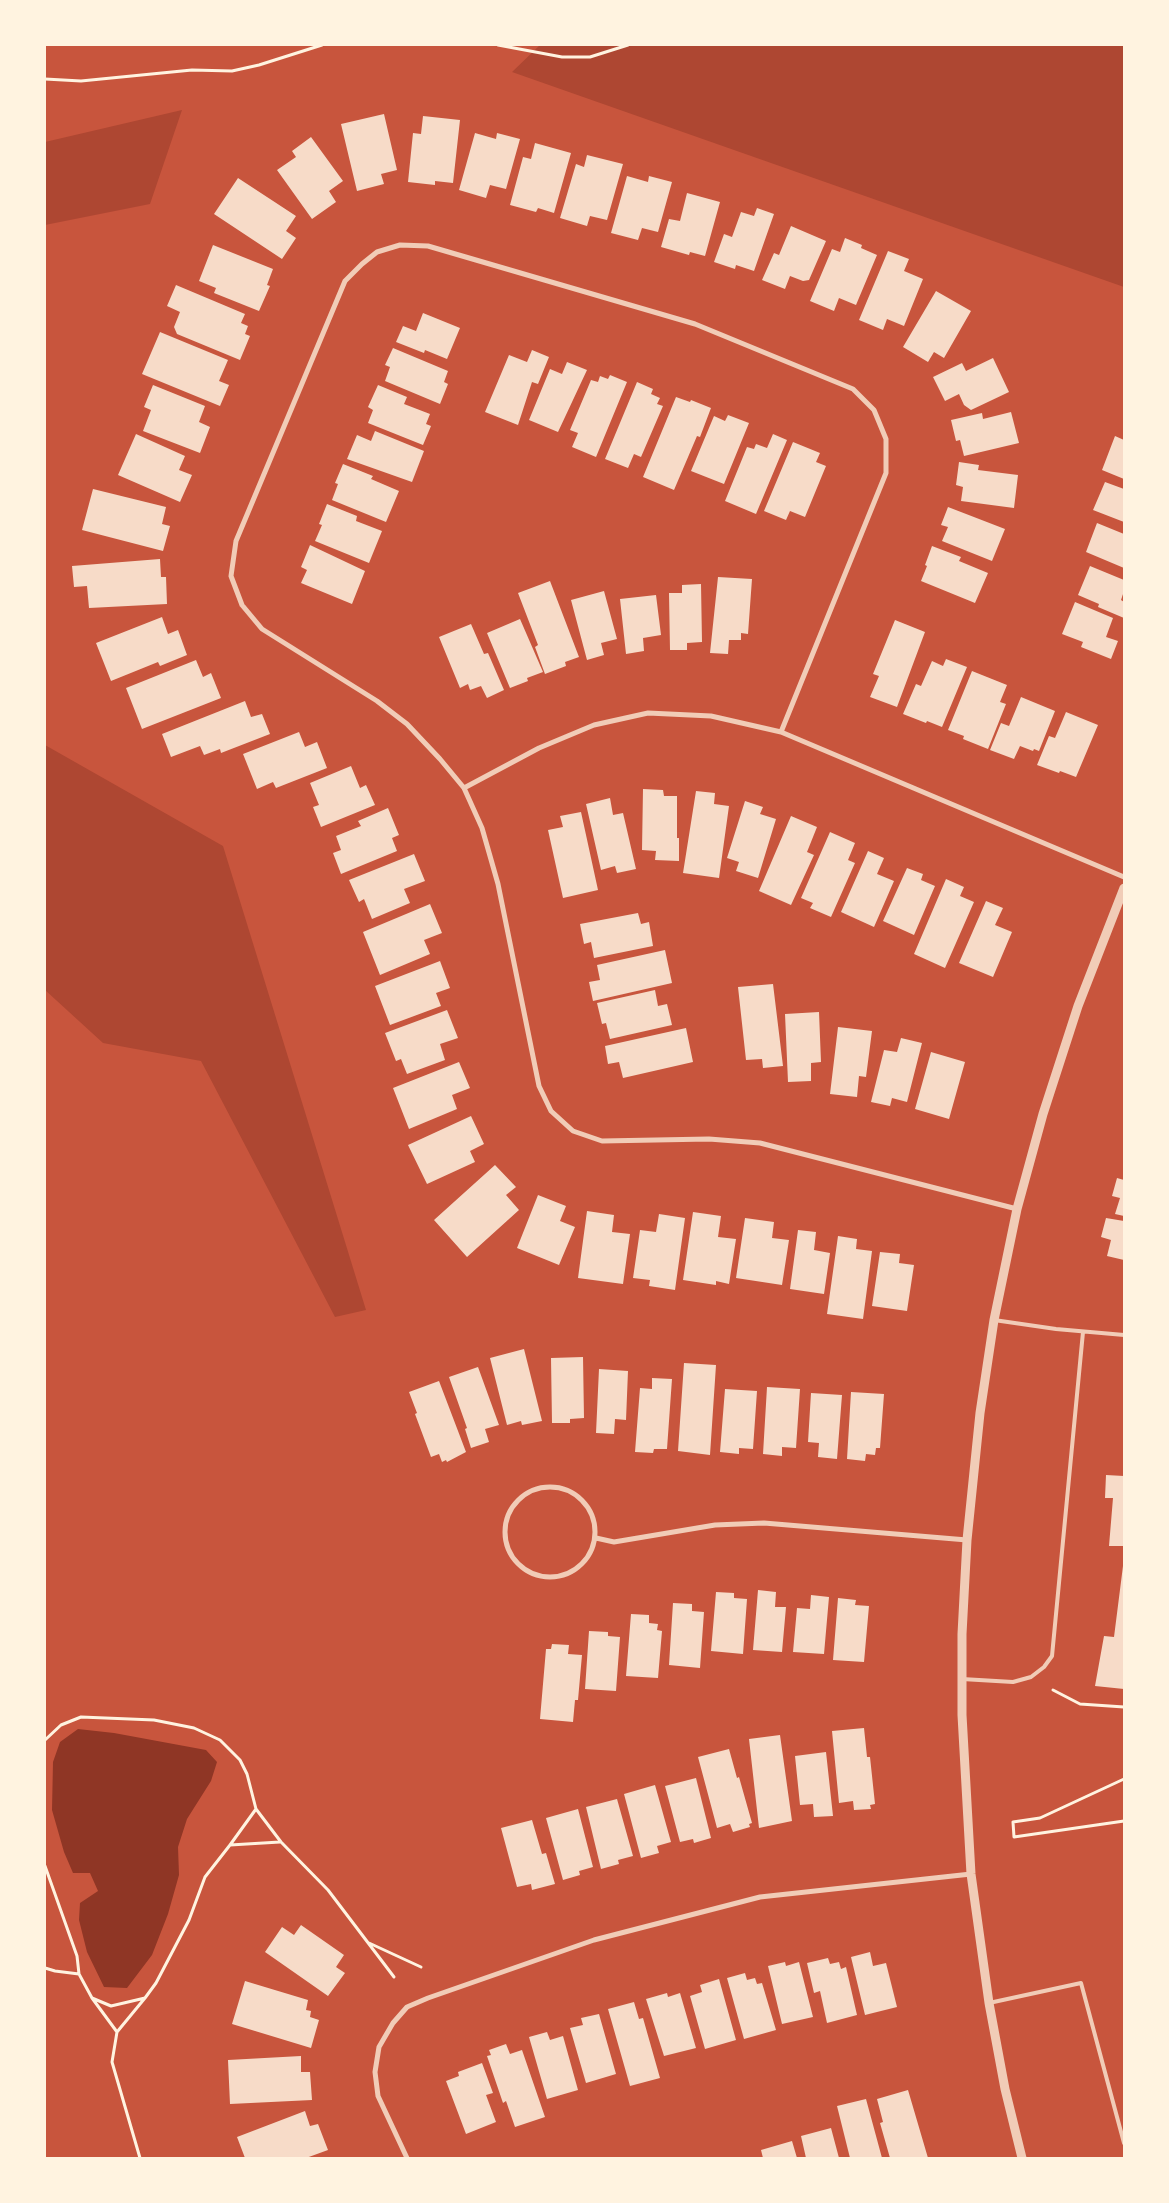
<!DOCTYPE html>
<style>
body{margin:0}
#map{position:relative;width:1169px;height:2203px;overflow:hidden;background:#c8553d;font-family:"Noto Serif",serif}
canvas{display:block}
.frame{position:absolute;inset:0;border:46px solid #fff3e0;pointer-events:none}
</style>
<div id="map">
<canvas width="1169" height="2203"></canvas>
<div class="frame"></div>
</div>
<script>
const c = document.querySelector('canvas').getContext('2d');
c.lineJoin = 'round';
function fillPath(path, color) { c.fillStyle = color; c.fill(path, 'evenodd'); }
const toPath = rows => new Path2D(rows.map(r => 'M' + r).join(''));
function trace(path, color, width, dash) { c.strokeStyle = color; c.lineWidth = width; c.lineCap = dash ? 'butt' : 'round'; c.setLineDash(dash || []); c.stroke(path); }
const green = toPath([
 [540,45,1124,45,1124,287,512,72],
 [182,110,150,204,45,225,45,142],
 [45,745,223,846,366,1310,335,1317,201,1061,103,1043,45,990]
]);
const water = toPath([
 [78,1729,114,1733,206,1750,217,1762,211,1781,187,1819,178,1847,179,1875,168,1914,152,1955,127,1988,104,1987,87,1952,79,1920,80,1903,98,1891,90,1873,73,1873,64,1852,52,1810,53,1762,60,1742]
]);
const building = toPath([
 [384,114,397,170,381,174,384,184,357,191,341,124],
 [423,116,460,120,453,183,435,181,435,185,408,182,413,133,421,134],
 [475,133,496,139,497,133,520,139,506,189,490,185,486,198,459,190],
 [311,137,343,181,329,191,336,202,312,219,277,170,296,157,292,151],
 [535,143,571,153,554,213,538,208,536,212,510,205,523,157,531,159],
 [587,155,623,164,607,220,590,216,587,226,560,218,576,164,584,167],
 [627,176,648,182,649,176,672,182,658,232,642,228,638,240,611,233],
 [238,178,296,216,286,231,296,238,282,259,214,214],
 [687,193,720,202,705,256,690,252,689,255,661,247,669,219,680,221],
 [757,208,774,214,754,271,736,265,735,269,714,262,724,234,732,237,741,212,754,216],
 [791,226,826,241,809,280,803,281,790,276,785,289,762,280,774,253,779,255],
 [845,238,862,245,861,248,877,255,856,305,839,298,834,311,810,301,832,249,840,252],
 [213,245,273,269,267,285,270,286,259,311,214,293,216,288,199,281],
 [888,251,909,259,904,271,923,279,904,326,887,319,883,330,859,320],
 [176,285,245,314,241,323,248,326,245,334,250,336,240,360,177,334,174,327,180,312,167,306],
 [936,291,971,311,944,358,934,352,928,362,903,347],
 [423,313,460,328,447,359,425,350,424,353,396,342,403,326,416,331],
 [160,332,228,360,219,381,229,385,220,406,142,374],
 [393,348,448,371,444,382,448,384,440,404,385,381,390,367,385,365],
 [532,350,549,357,538,384,532,382,518,425,485,412,509,355,527,362],
 [993,358,1009,392,971,410,964,405,959,394,945,401,933,377,962,363,966,371],
 [567,362,587,370,558,432,529,420,550,369,562,374],
 [610,375,627,382,596,457,572,447,578,433,570,430,591,380,598,382,600,376,608,379],
 [637,382,653,389,651,394,660,398,657,404,663,406,641,457,634,454,628,468,605,459],
 [153,385,205,406,199,422,210,427,200,453,143,431,151,410,144,407],
 [378,385,407,397,404,404,430,414,426,424,431,426,423,445,368,423,373,410,368,407],
 [676,397,690,402,691,400,711,408,700,437,697,436,674,490,643,477],
 [1011,412,1019,443,964,456,960,440,956,441,951,420,982,413,983,419],
 [728,415,749,423,724,484,691,471,714,416,725,421],
 [375,431,424,451,412,482,347,459,357,435,371,441],
 [136,434,185,456,179,470,192,475,180,502,118,475],
 [773,434,787,440,756,514,725,501,747,447,754,449,756,444,767,448],
 [1115,436,1124,440,1124,479,1102,470],
 [793,442,820,453,816,462,826,466,805,517,790,511,786,520,764,511],
 [959,462,979,465,978,470,1018,475,1014,508,961,501,963,487,956,485],
 [343,464,373,476,371,479,399,491,386,522,332,500,338,484,335,483],
 [1105,482,1124,489,1124,522,1093,510],
 [93,489,166,507,162,524,170,526,163,551,82,530],
 [327,504,357,516,356,521,382,531,369,563,315,541,322,525,319,524],
 [948,507,1005,529,992,561,942,541,948,527,941,525],
 [1097,523,1124,534,1124,568,1086,552],
 [310,545,365,571,352,604,301,583,307,570,301,567],
 [932,546,961,557,959,561,988,573,975,603,921,581,927,566,925,565],
 [160,559,161,577,166,577,167,604,89,608,87,586,74,587,72,566],
 [1090,566,1124,580,1124,591,1121,600,1124,602,1124,618,1098,607,1099,604,1078,595],
 [718,577,752,579,748,634,741,633,741,640,729,640,728,654,710,653],
 [550,581,579,657,565,662,566,666,545,674,535,647,538,645,518,593],
 [701,584,702,642,687,643,687,650,670,650,669,593,682,593,682,585],
 [604,591,617,639,601,643,604,655,587,660,571,600],
 [656,595,661,635,643,638,644,651,626,654,620,599],
 [1075,602,1113,618,1106,637,1118,641,1111,659,1081,647,1083,642,1062,634],
 [162,617,168,634,178,630,187,655,160,666,158,662,111,681,96,643],
 [520,619,543,672,527,678,528,681,510,688,487,633],
 [895,620,925,632,897,707,870,697,879,676,873,674],
 [471,624,484,654,488,653,504,690,487,698,481,686,470,690,468,684,460,688,439,637],
 [946,659,967,667,942,727,927,721,926,723,903,714,916,684,921,686,932,661,943,666],
 [196,660,203,677,211,673,221,698,142,729,126,688],
 [972,671,1007,685,1000,702,1006,704,988,749,963,739,964,736,948,730],
 [1021,697,1055,711,1039,751,1034,749,1033,751,1020,746,1014,759,990,750,1001,723,1009,726],
 [245,701,251,717,262,714,270,734,221,753,220,749,204,755,200,746,171,757,162,734],
 [1066,712,1098,725,1076,777,1060,771,1059,773,1037,765,1049,736,1055,738],
 [299,732,305,747,317,742,327,768,276,788,273,782,257,789,243,754],
 [351,766,360,788,366,785,375,805,321,827,313,807,319,805,310,783],
 [643,789,663,790,664,796,677,796,677,838,679,838,679,861,655,860,656,851,642,850],
 [696,791,715,793,714,804,729,806,719,878,683,873],
 [610,798,613,815,623,813,636,869,617,873,615,866,601,870,586,804],
 [745,801,763,807,760,814,776,819,758,878,736,871,739,862,727,858],
 [388,808,399,835,392,838,397,851,341,874,333,853,341,850,336,836,361,826,358,821],
 [581,812,598,890,563,898,548,830,563,827,560,816],
 [791,816,817,827,807,852,814,855,791,905,759,891],
 [830,832,855,843,848,860,855,863,831,917,810,908,813,903,801,898],
 [868,851,884,858,877,874,894,881,874,927,841,912],
 [414,854,425,881,404,889,410,903,372,919,364,899,359,902,349,880],
 [907,868,923,874,921,880,935,886,914,935,883,921],
 [946,879,964,887,960,896,974,902,945,968,914,954],
 [986,901,1003,908,995,925,1012,932,993,977,959,963],
 [430,904,442,933,424,940,430,954,380,975,363,932],
 [638,913,641,924,649,922,653,946,594,958,591,942,584,944,580,924],
 [665,950,672,983,593,1001,589,982,600,980,597,965],
 [440,961,450,988,436,993,441,1006,390,1025,375,986],
 [773,984,783,1066,763,1068,762,1059,746,1060,738,987],
 [655,990,658,1006,667,1004,672,1025,610,1039,606,1023,602,1024,597,1003],
 [447,1010,458,1038,440,1044,445,1060,407,1074,401,1059,396,1061,385,1033],
 [819,1012,821,1062,811,1063,811,1081,788,1082,785,1014],
 [838,1027,872,1031,866,1077,859,1076,857,1097,830,1094],
 [686,1028,693,1062,623,1078,619,1062,608,1064,605,1046],
 [901,1038,922,1043,907,1102,892,1098,890,1106,871,1102,884,1050,897,1052],
 [931,1052,965,1062,949,1119,915,1109],
 [459,1062,470,1088,452,1095,457,1109,409,1129,393,1088],
 [471,1116,484,1144,470,1151,475,1162,427,1184,408,1145],
 [495,1165,516,1187,506,1195,519,1210,467,1257,434,1220],
 [1117,1178,1124,1180,1124,1216,1115,1214,1120,1198,1112,1196],
 [538,1195,566,1206,560,1221,575,1227,559,1265,517,1248],
 [587,1211,614,1215,612,1232,630,1234,623,1284,578,1278],
 [693,1212,721,1216,718,1237,736,1239,729,1284,716,1281,716,1285,683,1280],
 [659,1214,685,1218,675,1290,649,1286,650,1280,633,1278,640,1230,656,1232],
 [745,1218,774,1222,772,1238,789,1240,782,1285,736,1278],
 [1106,1218,1124,1221,1124,1260,1107,1256,1111,1240,1101,1237],
 [798,1230,816,1232,814,1250,830,1253,824,1294,790,1289],
 [838,1236,857,1239,856,1249,872,1251,863,1319,827,1314],
 [880,1252,900,1254,899,1263,914,1265,907,1311,872,1306],
 [524,1349,542,1421,522,1425,521,1421,507,1425,490,1358],
 [583,1357,584,1418,570,1419,570,1423,552,1423,551,1358],
 [684,1363,716,1365,710,1455,678,1451],
 [478,1367,499,1425,485,1429,489,1442,471,1448,465,1429,467,1428,449,1377],
 [599,1369,628,1371,626,1420,615,1419,614,1434,596,1433],
 [652,1378,672,1379,667,1449,654,1449,653,1453,635,1452,640,1388,652,1389],
 [439,1381,466,1452,447,1462,446,1460,442,1462,439,1454,431,1457,415,1414,417,1413,409,1392],
 [767,1387,800,1389,796,1448,782,1447,782,1456,763,1454],
 [725,1389,757,1391,753,1449,739,1448,739,1454,720,1452],
 [851,1392,884,1394,880,1448,876,1448,875,1455,866,1454,865,1461,847,1459],
 [811,1393,842,1395,837,1459,818,1457,819,1443,808,1442],
 [1106,1475,1124,1476,1124,1546,1109,1546,1113,1498,1105,1498],
 [1123,1566,1124,1689,1095,1686,1104,1636,1114,1637],
 [758,1590,776,1592,775,1607,786,1607,782,1652,753,1650],
 [716,1592,734,1593,734,1598,747,1599,743,1654,711,1651],
 [811,1595,829,1597,824,1654,793,1652,797,1608,810,1609],
 [838,1598,856,1600,855,1605,869,1606,864,1662,833,1660],
 [673,1603,692,1604,692,1611,704,1612,700,1668,669,1665],
 [631,1614,649,1615,649,1623,658,1624,657,1630,662,1631,658,1678,626,1676],
 [589,1631,608,1632,608,1636,620,1637,616,1691,585,1689],
 [552,1644,569,1645,568,1654,582,1655,578,1700,575,1700,573,1722,540,1719,546,1649,551,1649],
 [864,1728,867,1757,870,1757,875,1804,870,1805,871,1809,854,1810,853,1801,839,1803,832,1731],
 [780,1735,792,1821,759,1828,749,1739],
 [729,1749,737,1778,739,1777,752,1823,749,1824,750,1827,733,1832,730,1824,717,1828,698,1757],
 [826,1752,833,1816,814,1817,813,1804,800,1805,795,1756],
 [696,1778,711,1838,694,1843,693,1839,680,1842,665,1786],
 [655,1785,671,1842,657,1846,659,1853,641,1858,624,1794],
 [617,1799,633,1856,618,1860,619,1864,601,1869,586,1807],
 [578,1809,593,1867,579,1871,580,1875,563,1880,546,1818],
 [532,1820,542,1854,546,1853,555,1884,532,1890,531,1884,517,1887,501,1828],
 [301,1925,344,1955,336,1967,345,1973,328,1996,265,1952,282,1927,294,1935],
 [870,1952,873,1966,886,1963,897,2007,865,2015,851,1957],
 [828,1958,830,1964,839,1962,841,1969,846,1967,857,2015,827,2023,820,1991,814,1993,807,1963],
 [785,1962,786,1966,799,1962,813,2017,782,2024,768,1966],
 [745,1973,747,1980,755,1978,757,1984,762,1983,776,2030,744,2039,727,1978],
 [719,1979,736,2040,705,2049,690,1996,702,1992,700,1985],
 [245,1981,308,2000,306,2010,311,2011,310,2017,319,2020,311,2048,232,2024],
 [667,1993,668,1997,680,1993,696,2048,664,2056,646,1999],
 [634,2002,639,2019,643,2018,660,2078,630,2086,608,2009],
 [599,2014,616,2074,586,2083,570,2028,583,2025,581,2018],
 [547,2032,550,2040,563,2036,578,2090,547,2099,529,2037],
 [506,2044,510,2054,522,2050,545,2117,515,2127,506,2101,503,2103,487,2056,491,2055,489,2050],
 [301,2056,301,2072,310,2072,312,2100,230,2104,228,2060],
 [482,2063,493,2093,486,2095,496,2122,466,2134,446,2081,459,2076,458,2072],
 [908,2090,928,2158,890,2158,880,2123,883,2122,877,2099],
 [866,2099,882,2158,850,2158,837,2106],
 [305,2111,310,2126,318,2124,328,2150,306,2158,245,2158,237,2137],
 [831,2128,839,2158,806,2158,801,2136],
 [792,2141,797,2158,763,2158,761,2150]
]);
const path = toPath([
 [498,45,562,57,590,57,628,45],
 [45,79,81,81,192,70,232,71,259,65,322,45],
 [1053,1690,1080,1704,1124,1707],
 [45,1740,61,1725,81,1717,154,1720,194,1728,220,1740,240,1760,247,1774,256,1809,281,1842,328,1890,394,1977],
 [1124,1779,1040,1818,1013,1822,1014,1837,1124,1821],
 [230,1845,256,1809],
 [45,1866,77,1956,79,1974,55,1971,45,1968],
 [369,1943,421,1967],
 [79,1974,92,1998,117,2032,112,2062,140,2158],
 [92,1998,111,2006,145,1998,156,1983,189,1920,205,1877,230,1845,280,1842],
 [117,2032,145,1998]
]);
const service = toPath([
 [994,1320,1056,1329,1124,1335],
 [962,1679,1013,1682,1031,1677,1044,1667,1052,1656,1083,1332],
 [989,2003,1081,1983,1124,2143]
]);
const minor = toPath([
 [781,732,886,473,886,439,874,410,853,389,695,324,428,246,400,245,377,252,362,264,345,281,236,541,231,576,242,605,262,629,377,701,407,724,440,759,464,788,482,828,498,884,539,1086,551,1111,573,1131,602,1141,709,1139,760,1143,1017,1209],
 [464,788,539,748,594,725,648,713,711,716,781,732,1124,877],
 '505 1532a45 45 0 1 1 90 0a45 45 0 1 1-90 0Z',
 [596,1538,614,1542,715,1525,764,1523,967,1540],
 [407,2158,378,2096,375,2072,379,2047,393,2023,407,2007,428,1998,594,1940,760,1897,971,1874]
]);
const tertiary = toPath([
 [1022,2158,1005,2089,989,2003,971,1874,962,1715,962,1634,967,1540,980,1413,994,1320,1017,1209,1043,1114,1078,1006,1124,888]
]);
fillPath(green, '#ae4732');
fillPath(water, '#8f3625');
fillPath(building, '#f7dbc8');
trace(path, '#fff3e0', 3);
trace(service, '#f1ccb7', 4);
trace(minor, '#f1ccb7', 5);
trace(tertiary, '#f1ccb7', 9);
</script>
